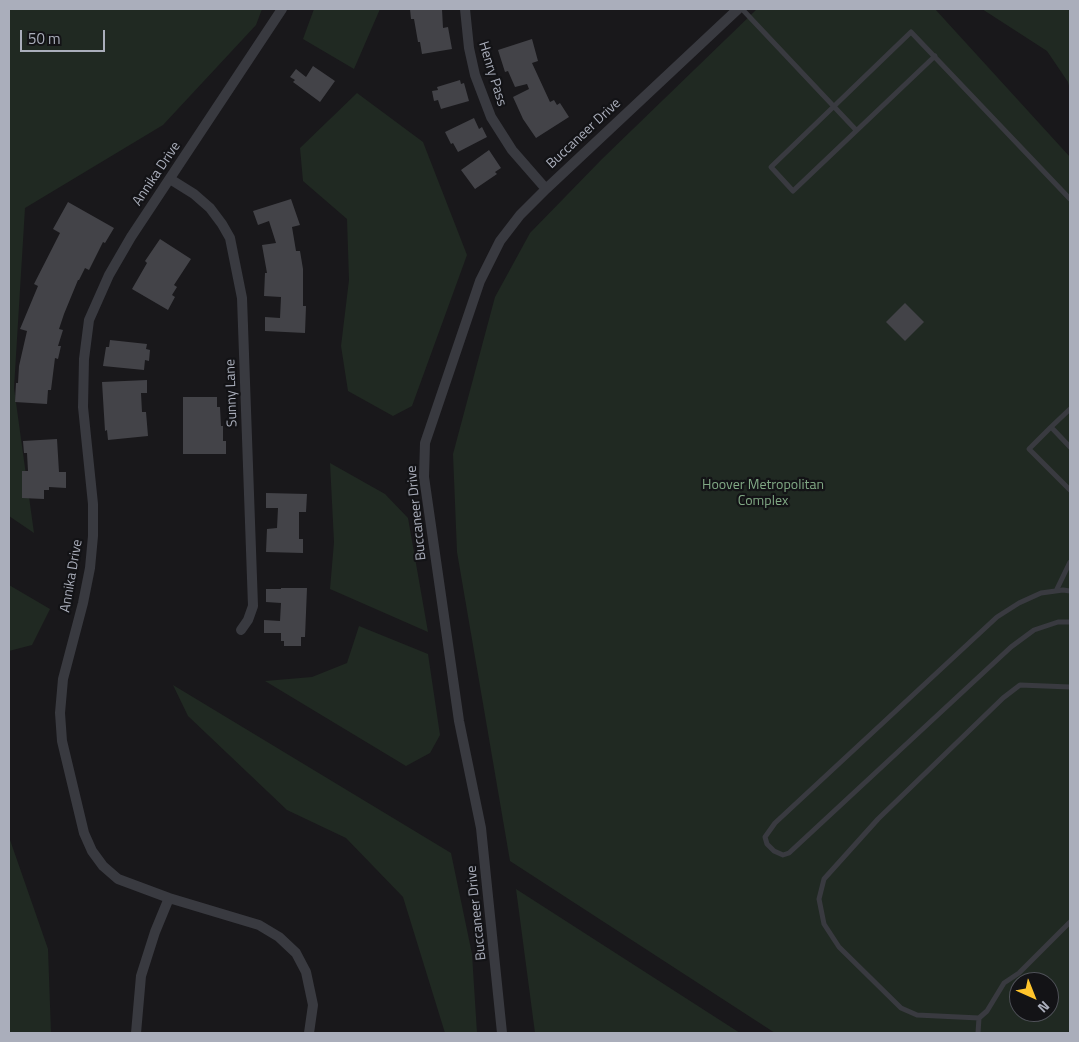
<!DOCTYPE html>
<style>
body{margin:0}
#map{position:relative;width:1079px;height:1042px;overflow:hidden;background:#19181b;font-family:"Titillium Web",sans-serif}
canvas{display:block}
.frame{position:absolute;inset:0;border:10px solid #aaaebb;pointer-events:none}
.north{position:absolute;left:1009px;top:972px;width:50px;height:50px;box-sizing:border-box;background:#131316;border:1px solid #4f5158;border-radius:50%;rotate:136deg;font-size:14px;font-weight:700;line-height:20px;text-align:center;color:#aaaebb}
.north::after{content:'';display:block;margin:auto;width:18px;height:22px;background:#ffc52c;clip-path:polygon(50% 0,100% 100%,50% 72%,0 100%)}
.scale{position:absolute;left:20px;top:30px;width:85px;height:22px;box-sizing:border-box;border:2px solid #aaaebb;border-top:0;padding-left:6px;font-size:15px;line-height:18px;white-space:nowrap;color:#aaaebb;-webkit-text-stroke:4px #131316;paint-order:stroke}
</style>
<div id="map">
<canvas width="1079" height="1042"></canvas>
<div class="frame"></div>
<div class="north">N</div>
<div class="scale">50 m</div>
</div>
<script>
const c = document.querySelector('canvas').getContext('2d');
c.lineJoin = 'round';
function fillPath(path, color) { c.fillStyle = color; c.fill(path, 'evenodd'); }
const toPath = rows => new Path2D(rows.map(r => 'M' + r).join(''));
function trace(path, color, width, dash) { c.strokeStyle = color; c.lineWidth = width; c.lineCap = dash ? 'butt' : 'round'; c.setLineDash(dash || []); c.stroke(path); }
function write(font, color, halo, rows, align = 'center') {
  c.font = font + ' "Titillium Web",sans-serif'; c.lineWidth = 4.5; c.setLineDash([]); c.textBaseline = 'middle'; c.strokeStyle = halo; c.fillStyle = color; for (const [text, x, y, turn = 0] of rows) {
    c.save(); c.translate(x, y); c.rotate((+turn || 0) * Math.PI / 180); c.textAlign = isNaN(turn) ? turn : align; if (halo) c.strokeText(text, 0, 0); c.fillText(text, 0, 0); c.restore();
  }
}
const green = toPath([
 [9,9,262,9,256,25,163,125,25,208,14,388,34,533,9,516],
 [314,9,380,9,354,69,303,39],
 [757,9,935,9,1070,157,1070,1033,775,1033,510,861,457,552,453,454,495,297,530,233,602,159],
 [1019,982,1049,982,1049,1012,1019,1012],
 [982,9,1070,9,1070,90,1068,82,1047,51],
 [357,93,423,142,467,255,412,406,393,416,348,391,341,346,349,280,347,219,303,181,300,148],
 [330,463,385,494,408,518,428,632,330,589,334,542],
 [9,585,50,609,32,645,9,651],
 [359,626,428,654,440,735,430,753,406,766,265,681,312,677,347,663],
 [173,685,451,853,472,954,477,1033,445,1033,403,897,346,838,287,810,188,716],
 [9,837,48,949,51,1033,9,1033],
 [516,889,740,1033,535,1033]
]);
const building = toPath([
 [410,9,442,9,443,28,448,27,452,49,422,54,420,42,418,42,414,19,411,19],
 [532,39,538,61,532,63,550,102,554,100,557,105,560,103,569,117,536,138,523,119,513,97,529,89,527,84,515,87,508,71,505,72,498,50],
 [313,66,335,81,320,102,293,82,295,80,290,77,296,69,306,77],
 [460,80,461,84,464,83,469,101,441,109,438,100,434,101,432,91,438,90,437,87],
 [474,118,479,129,482,127,487,137,458,152,453,143,451,144,445,132],
 [489,150,501,168,495,172,497,174,475,189,461,170],
 [291,199,300,225,292,227,296,251,300,251,303,269,303,306,306,306,305,333,265,331,265,317,280,318,281,297,264,296,265,273,267,273,262,245,276,243,269,221,258,225,253,211],
 [68,202,114,228,105,243,103,242,89,270,85,268,79,280,78,280,64,314,59,329,63,330,58,346,61,346,58,359,55,358,51,390,48,390,47,404,15,402,16,383,18,383,19,366,27,331,20,329,38,286,34,284,60,233,53,229],
 [160,239,191,259,174,285,177,287,172,295,175,297,168,310,132,289,147,263,145,261],
 [905,303,924,322,905,341,886,322],
 [110,340,147,344,146,349,150,350,149,361,145,360,144,370,103,366,106,347,109,347],
 [147,380,147,393,141,393,142,412,146,412,148,436,108,440,107,430,105,431,102,382],
 [183,397,217,397,217,407,220,407,221,426,223,426,223,441,226,441,226,454,183,454],
 [57,439,59,472,66,472,66,488,49,487,49,490,44,490,44,499,22,498,22,471,28,471,27,453,24,453,23,441],
 [266,493,307,494,306,512,299,512,299,539,303,539,303,553,266,552,267,529,277,528,278,508,266,508],
 [281,588,307,588,305,637,301,637,301,646,284,646,284,641,281,641,281,633,264,633,264,620,280,621,281,603,266,602,266,589,281,589]
]);
const lane = toPath([
 [742,9,856,130],
 [935,56,793,191,771,167,911,32,1070,199],
 [1070,409,1051,427,1070,447],
 [1051,427,1029,449,1070,490],
 [1056,591,1070,562],
 [1070,591,1063,590,1041,593,1019,603,997,617,775,823,765,837,767,844,774,851,783,855,789,853,1011,647,1034,630,1058,622,1070,622],
 [1070,687,1020,685,1003,698,878,819,824,879,819,899,824,924,839,947,901,1008,917,1015,979,1018,987,1011,1004,983,1019,973,1070,922],
 [978,1033,979,1018]
]);
const street = toPath([
 [282,9,131,237,109,275,89,320,84,359,83,407,93,504,93,536,90,568,83,603,63,679,60,713,62,741,84,833,92,851,103,866,118,879,169,898,259,925,279,937,296,953,306,972,313,1005,309,1033],
 [465,9,469,48,475,75,491,117,512,150,546,189],
 [170,179,194,194,210,208,222,224,230,238,242,298,253,606,248,620,241,630],
 [136,1033,141,976,155,932,169,898],
 [502,1033,481,828,459,721,452,672,424,477,425,443,480,281,500,241,520,215,546,189,738,9]
]);
const streetNames = [
 ["Henry Pass",492,74,73],
 ["Buccaneer Drive",584,134,-43],
 ["Annika Drive",157,174,-56],
 ["Sunny Lane",232,393,-92],
 ["Buccaneer Drive",417,513,-96],
 ["Annika Drive",72,576,-80],
 ["Buccaneer Drive",477,913,-96]
];
const parkNames = [
 ["Hoover Metropolitan",763,486],
 ["Complex",763,502]
];
fillPath(green, '#202922');
fillPath(building, '#434348');
trace(lane, '#393a40', 5);
trace(street, '#393a40', 10);
write('14px', '#aaaebb', '#131316', streetNames);
write('14px', '#80a884', '#131316', parkNames);
</script>
